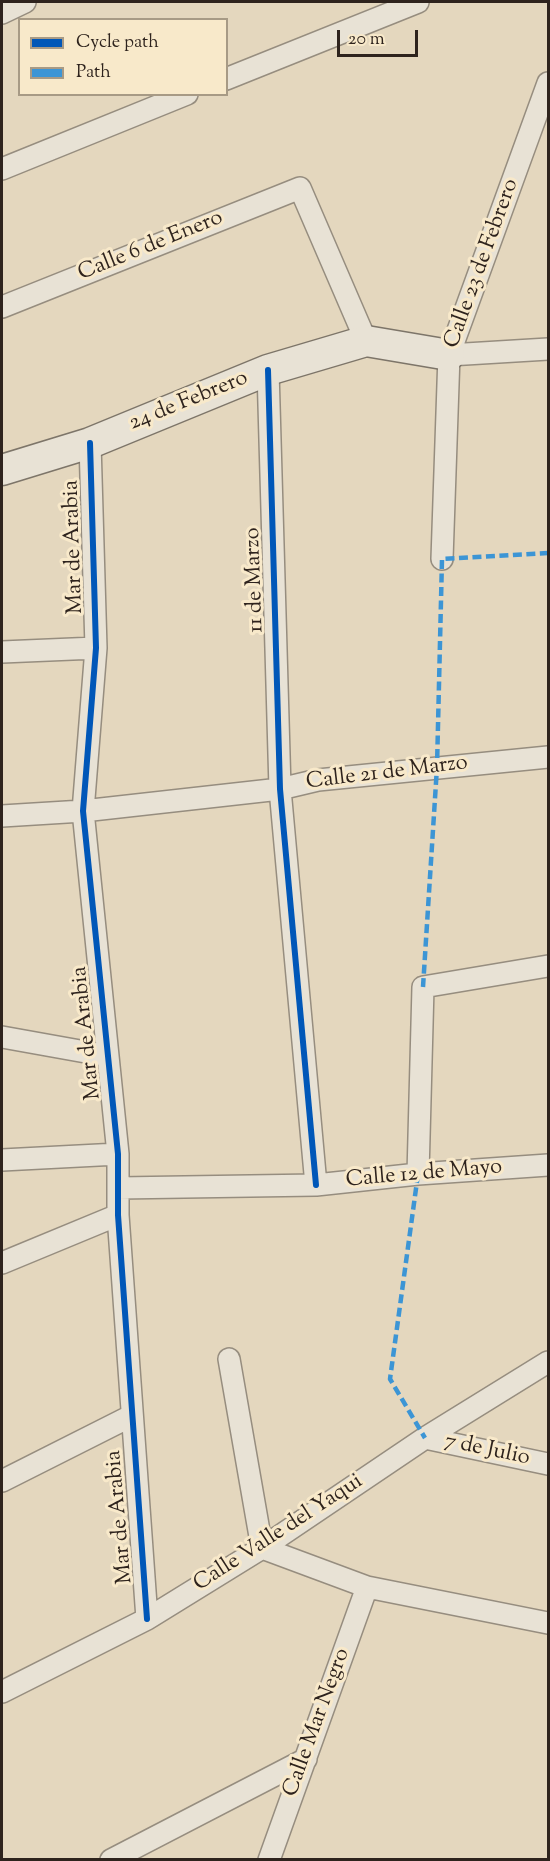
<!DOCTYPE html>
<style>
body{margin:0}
#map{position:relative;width:550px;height:1861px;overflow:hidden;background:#e4d7be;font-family:"Sorts Mill Goudy",serif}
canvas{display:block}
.frame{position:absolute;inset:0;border:3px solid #2e231d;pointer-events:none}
.legend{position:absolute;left:18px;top:18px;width:210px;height:78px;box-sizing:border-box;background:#f8e9ca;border:2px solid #a79a85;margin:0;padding:8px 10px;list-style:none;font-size:18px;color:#2e231d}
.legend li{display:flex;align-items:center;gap:12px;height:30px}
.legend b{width:30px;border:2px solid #a79a85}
.scale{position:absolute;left:337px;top:30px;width:81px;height:27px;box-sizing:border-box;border:3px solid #2e231d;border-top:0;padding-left:8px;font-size:18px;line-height:21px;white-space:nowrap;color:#2e231d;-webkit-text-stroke:4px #f8e9ca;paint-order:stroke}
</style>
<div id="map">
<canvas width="550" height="1861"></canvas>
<div class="frame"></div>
<ul class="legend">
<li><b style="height:8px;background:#0057b8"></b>Cycle path</li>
<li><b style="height:8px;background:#3c95d5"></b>Path</li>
</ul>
<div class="scale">20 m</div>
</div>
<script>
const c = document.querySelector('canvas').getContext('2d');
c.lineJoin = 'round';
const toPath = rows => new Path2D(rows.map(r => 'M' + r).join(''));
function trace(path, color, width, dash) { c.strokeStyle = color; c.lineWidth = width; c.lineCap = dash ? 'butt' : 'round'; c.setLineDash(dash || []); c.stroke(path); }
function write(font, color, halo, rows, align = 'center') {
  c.font = font + ' "Sorts Mill Goudy",serif'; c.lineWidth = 6; c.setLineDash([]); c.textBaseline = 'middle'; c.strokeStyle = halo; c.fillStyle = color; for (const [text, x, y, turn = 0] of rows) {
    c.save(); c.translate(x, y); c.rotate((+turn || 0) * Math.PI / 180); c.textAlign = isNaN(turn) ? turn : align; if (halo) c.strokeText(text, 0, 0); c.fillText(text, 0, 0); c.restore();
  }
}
const street = toPath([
 [2,13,25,2],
 [226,79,418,2],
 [2,169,187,94],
 [2,307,300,188,366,341],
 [449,355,548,349],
 [268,370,280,789,316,1185],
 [90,443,96,648,83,811,118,1154,118,1215,147,1619],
 [442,559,449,355,548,83],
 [2,652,96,648],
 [2,816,83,811,280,789,318,780,548,757],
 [2,1037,108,1056],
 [2,1160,118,1154],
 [418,1174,423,987,548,966],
 [119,1188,316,1185,418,1174,548,1165],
 [2,1263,118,1215],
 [229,1359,262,1548,367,1587,548,1623],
 [425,1438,548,1464],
 [2,1481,131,1416],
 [2,1692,147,1619,262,1548,425,1438,548,1362],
 [111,1860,306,1759],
 [269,1860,367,1587]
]);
const secondary = toPath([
 [2,470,90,443,268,370,366,341,449,355]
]);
const quiet = toPath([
 [423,987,437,767,442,559,548,553],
 [418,1174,390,1379,425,1438]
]);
const cycleway = toPath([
 [268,370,280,789,316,1185],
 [90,443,96,648,83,811,118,1154,118,1215,147,1619]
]);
const streetNames = [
 ["Calle 6 de Enero",151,247,-22],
 ["Calle 23 de Febrero",483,264,-70],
 ["24 de Febrero",189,402,-22],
 ["Mar de Arabia",75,547,-92],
 ["11 de Marzo",256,580,-92],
 ["Calle 21 de Marzo",387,774,-7],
 ["Mar de Arabia",88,1033,-96],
 ["Calle 12 de Mayo",424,1175,-5],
 ["7 de Julio",487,1451,12],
 ["Mar de Arabia",121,1517,-95],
 ["Calle Valle del Yaqui",279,1534,-33],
 ["Calle Mar Negro",318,1723,-70]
];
trace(street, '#968d7f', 24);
trace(secondary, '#7d7569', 33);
trace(street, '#e8e2d5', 21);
trace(secondary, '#e8e2d5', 30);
trace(quiet, '#3c95d5', 4.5, [9, 4.5]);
trace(cycleway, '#0057b8', 6);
write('22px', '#2e231d', '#f8e9ca', streetNames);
</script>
